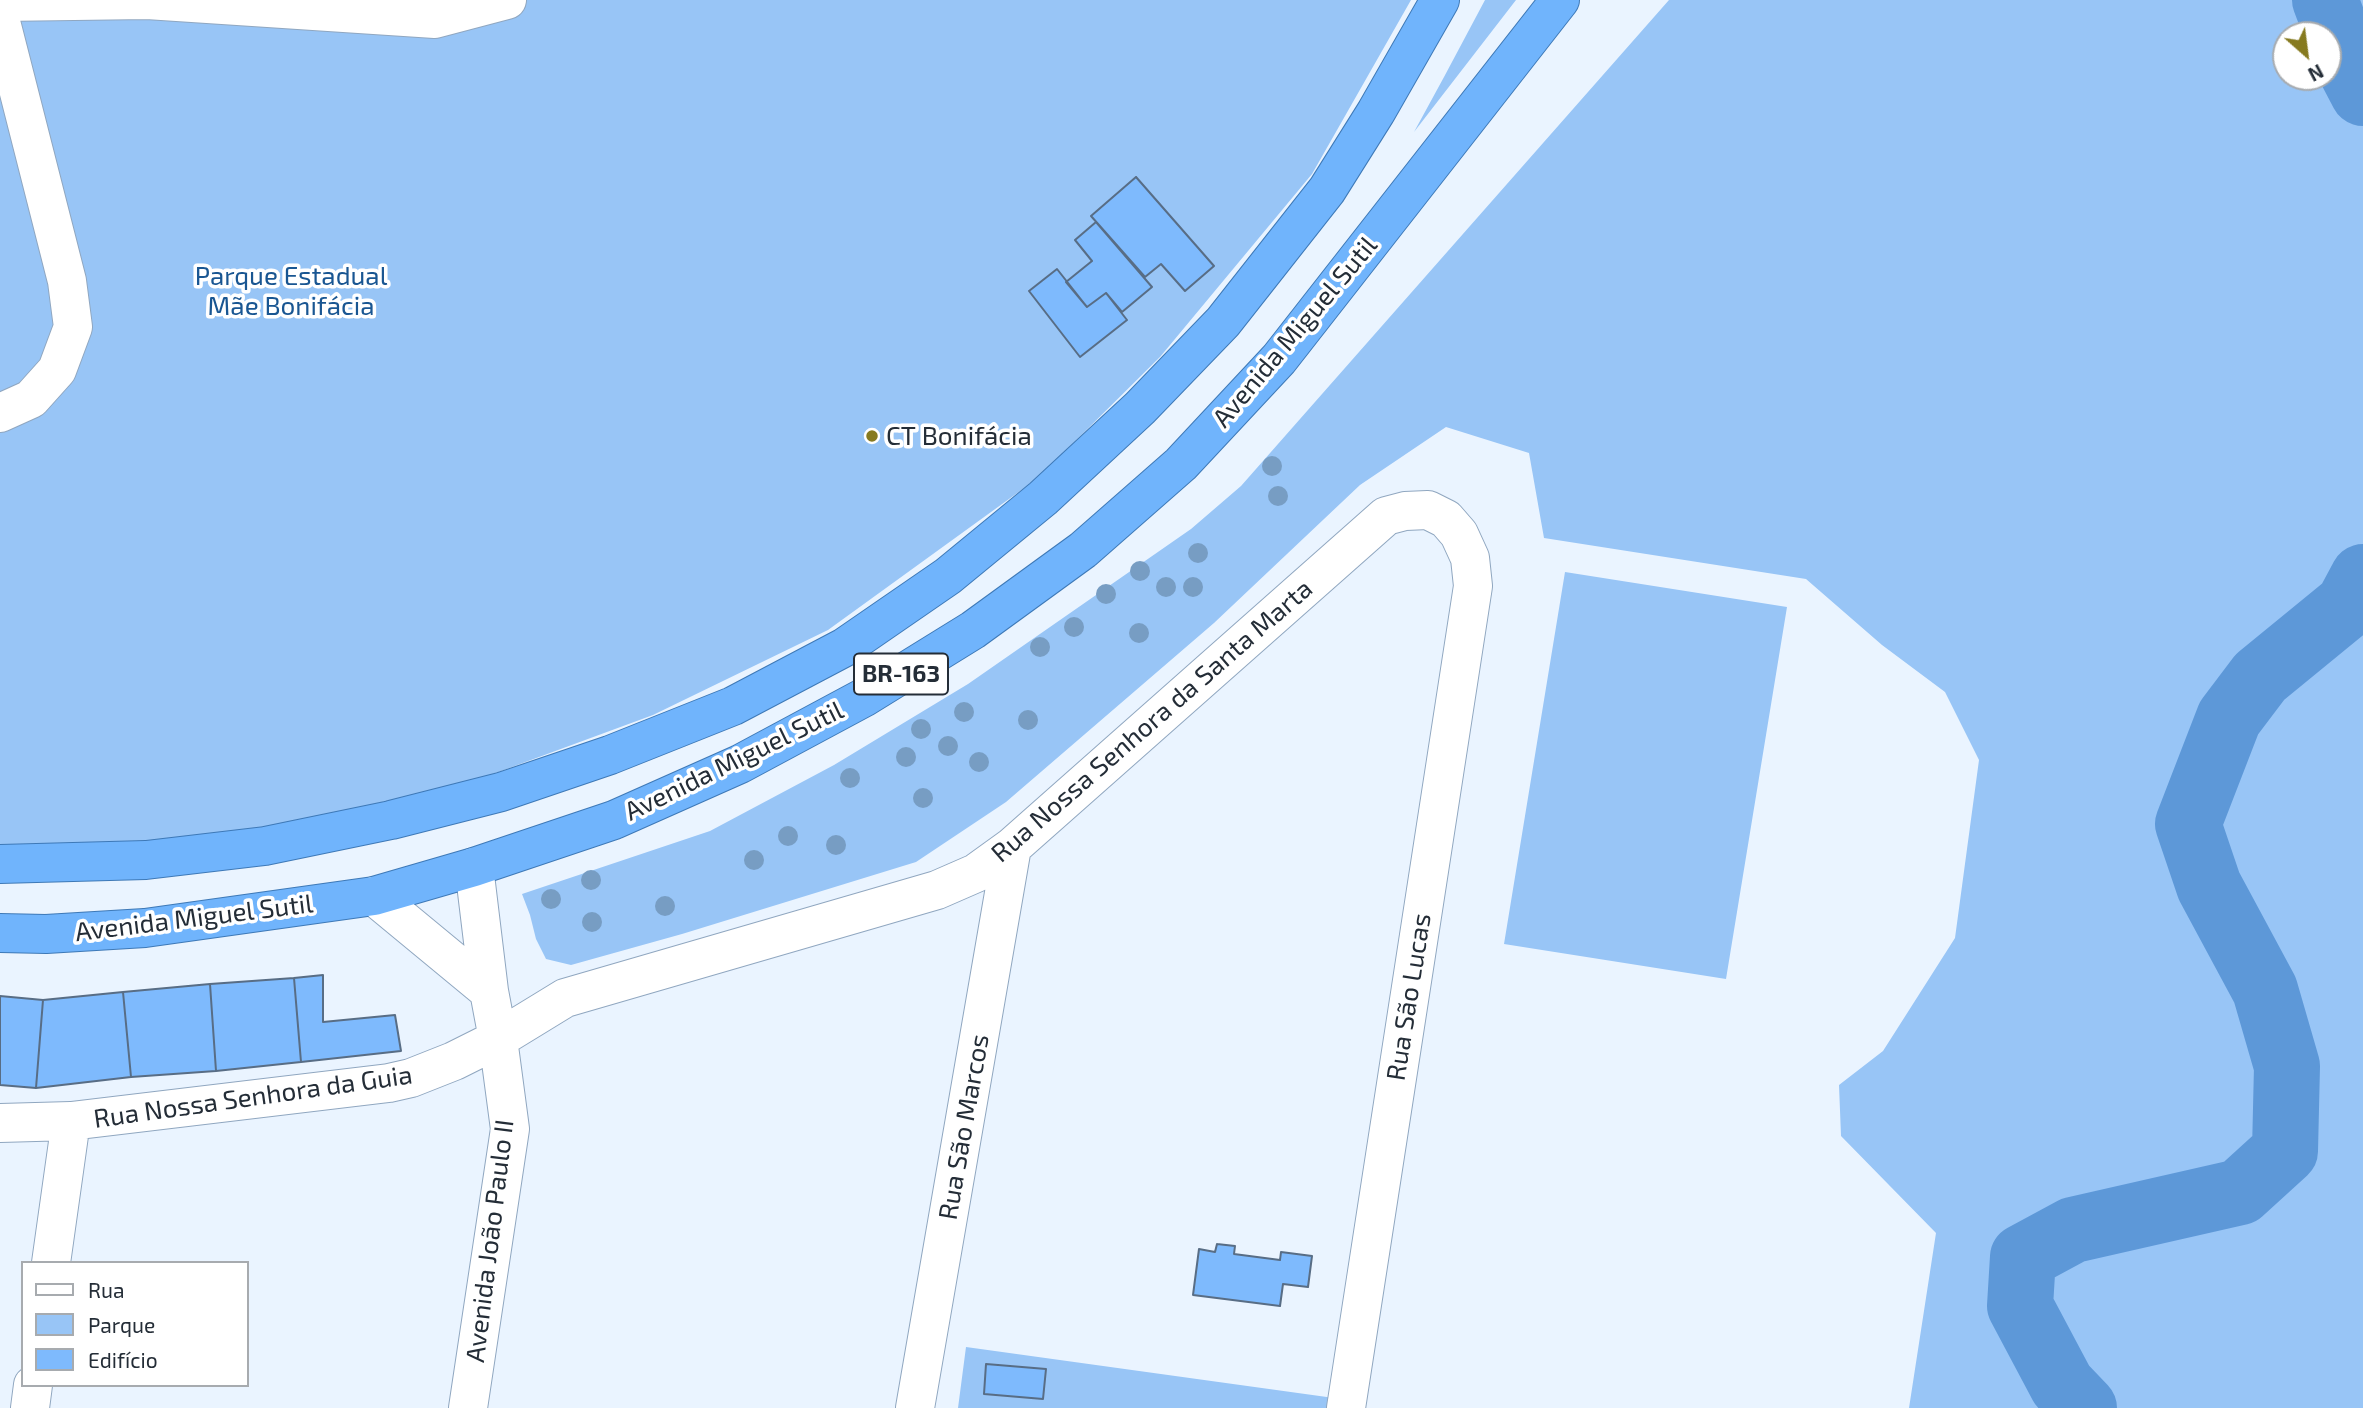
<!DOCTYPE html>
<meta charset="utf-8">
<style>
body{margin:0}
#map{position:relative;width:2363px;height:1408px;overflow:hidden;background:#eaf4ff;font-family:"Exo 2",sans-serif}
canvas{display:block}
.legend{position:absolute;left:21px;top:1261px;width:228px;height:126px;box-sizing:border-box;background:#fff;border:2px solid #a7abaf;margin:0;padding:9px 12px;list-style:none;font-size:21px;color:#242d37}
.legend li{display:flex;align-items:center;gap:14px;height:35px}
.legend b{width:35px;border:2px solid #a7abaf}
.north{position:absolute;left:2272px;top:21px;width:70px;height:70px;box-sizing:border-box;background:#fff;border:2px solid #a7abaf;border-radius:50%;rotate:152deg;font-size:19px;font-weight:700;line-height:28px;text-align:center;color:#242d37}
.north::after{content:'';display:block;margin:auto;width:24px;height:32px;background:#867a1f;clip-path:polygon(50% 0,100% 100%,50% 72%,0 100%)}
</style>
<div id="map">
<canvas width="2363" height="1408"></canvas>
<ul class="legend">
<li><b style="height:9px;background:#fff"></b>Rua</li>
<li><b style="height:19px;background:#98c5f6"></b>Parque</li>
<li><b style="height:19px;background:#7ebafd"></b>Edifício</li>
</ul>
<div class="north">N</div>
</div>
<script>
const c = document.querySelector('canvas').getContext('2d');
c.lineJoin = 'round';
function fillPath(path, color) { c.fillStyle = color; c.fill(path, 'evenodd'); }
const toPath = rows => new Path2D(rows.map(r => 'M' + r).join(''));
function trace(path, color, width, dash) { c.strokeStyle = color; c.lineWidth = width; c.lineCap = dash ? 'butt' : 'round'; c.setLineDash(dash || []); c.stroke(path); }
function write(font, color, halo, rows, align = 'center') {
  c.font = font + ' "Exo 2",sans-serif'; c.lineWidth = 7; c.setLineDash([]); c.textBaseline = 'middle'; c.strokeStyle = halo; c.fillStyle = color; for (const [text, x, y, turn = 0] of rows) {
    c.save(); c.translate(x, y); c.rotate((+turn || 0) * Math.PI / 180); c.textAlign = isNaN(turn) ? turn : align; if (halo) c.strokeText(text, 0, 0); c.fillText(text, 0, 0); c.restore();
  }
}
const green = toPath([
 [0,0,1411,0,1312,174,1160,357,1038,478,828,630,653,715,474,781,242,834,0,852],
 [1485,0,1516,0,1414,132,1444,77],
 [1669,0,2363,0,2363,1408,1909,1408,1936,1233,1841,1136,1839,1085,1883,1051,1955,938,1979,760,1945,692,1882,645,1806,579,1544,538,1529,453,1446,427,1360,485,1214,623,1006,802,916,862,682,934,571,965,546,959,536,939,530,915,522,894,710,831,834,765,968,684,1191,529,1241,486],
 [2286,35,2328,35,2328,77,2286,77],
 [1565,572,1787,607,1726,979,1504,944],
 [966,1347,1334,1398,1332,1408,958,1408]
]);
const river = toPath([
 [2325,0,2352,72,2363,93],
 [2084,1408,2062,1385,2020,1306,2023,1257,2073,1230,2240,1192,2285,1151,2287,1066,2265,990,2209,886,2188,824,2229,718,2260,677,2348,605,2363,577]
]);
const building = toPath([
 [1136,177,1214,266,1185,291,1161,264,1145,277,1091,216,1136,177],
 [1096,222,1152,287,1122,312,1106,293,1087,307,1066,282,1092,261,1075,240,1096,222],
 [1057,269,1087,307,1106,293,1127,320,1080,357,1029,291,1057,269],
 [323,975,323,1022,395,1015,401,1051,301,1062,294,978,323,975],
 [294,978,301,1062,216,1071,210,984,294,978],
 [210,984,216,1071,131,1077,123,992,210,984],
 [123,992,131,1077,36,1088,43,1000,123,992],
 [0,996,43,1000,36,1088,0,1085,0,996],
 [1217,1244,1235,1246,1234,1254,1280,1260,1281,1252,1312,1256,1308,1287,1283,1284,1280,1306,1193,1295,1199,1249,1215,1252,1217,1244],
 [986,1364,1046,1369,1043,1399,984,1394,986,1364]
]);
const minor = toPath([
 [0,2,147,0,435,19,507,0],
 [0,18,67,281,73,327,57,370,31,399,0,413],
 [374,896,489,991],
 [0,1123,71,1121,389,1083,411,1078,454,1061,498,1039,565,998,937,890,976,873,1012,847,1386,516,1405,511,1428,510,1446,519,1459,534,1470,558,1473,586,1346,1408],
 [51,1263,71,1121],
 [30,1408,33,1385],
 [468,1408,510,1129,498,1039,489,991,474,867],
 [915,1408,1012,847]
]);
const trunk = toPath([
 [0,864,146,860,265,846,391,820,501,792,610,755,733,706,845,647,948,576,1043,498,1140,408,1223,322,1327,190,1376,112,1440,0],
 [0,933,46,934,145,928,374,896,474,867,614,820,740,764,863,698,973,630,1083,550,1181,464,1279,359,1560,0]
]);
const trees = [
 [1272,466],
 [1278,496],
 [1198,553],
 [1140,571],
 [1166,587],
 [1193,587],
 [1106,594],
 [1074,627],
 [1139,633],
 [1040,647],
 [964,712],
 [1028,720],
 [921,729],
 [948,746],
 [906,757],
 [979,762],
 [850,778],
 [923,798],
 [788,836],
 [836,845],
 [754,860],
 [591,880],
 [551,899],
 [665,906],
 [592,922]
];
const markers = [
 [872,436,7,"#867a1f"]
];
const shields = [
 [901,674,94]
];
const shieldNames = [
 ["BR-163",901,674]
];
const parkNames = [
 ["Parque Estadual",291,276],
 ["Mãe Bonifácia",291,306]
];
const streetNames = [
 ["Avenida Miguel Sutil",1295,332,-50],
 ["Rua Nossa Senhora da Santa Marta",1152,721,-41],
 ["Avenida Miguel Sutil",734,761,-26],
 ["Avenida Miguel Sutil",194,918,-7],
 ["Rua São Lucas",1409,997,-81],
 ["Rua Nossa Senhora da Guia",253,1097,-8],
 ["Rua São Marcos",964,1127,-80],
 ["Avenida João Paulo II",490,1241,-83]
];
const poiNames = [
 ["CT Bonifácia",886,436]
];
fillPath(green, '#98c5f6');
trace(river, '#5d98d8', 66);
fillPath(building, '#7ebafd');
trace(building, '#586d85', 2);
trace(minor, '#90a7c0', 40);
trace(trunk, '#3e79b7', 40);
trace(minor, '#fff', 38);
trace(trunk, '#70b4fc', 38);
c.fillStyle = '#779dc3';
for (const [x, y] of trees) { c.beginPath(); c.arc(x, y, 10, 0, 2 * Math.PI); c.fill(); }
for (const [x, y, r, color] of markers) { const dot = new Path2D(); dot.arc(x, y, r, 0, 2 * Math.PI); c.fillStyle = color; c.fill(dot); trace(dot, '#fff', 2.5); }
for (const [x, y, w] of shields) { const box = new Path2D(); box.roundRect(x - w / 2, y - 20.5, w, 41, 5); c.fillStyle = '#fff'; c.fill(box); trace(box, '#242d37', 2); }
write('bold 24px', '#242d37', null, shieldNames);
write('26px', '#195692', '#fff', parkNames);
write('26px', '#242d37', '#fff', streetNames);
write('26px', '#242d37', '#fff', poiNames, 'left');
</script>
